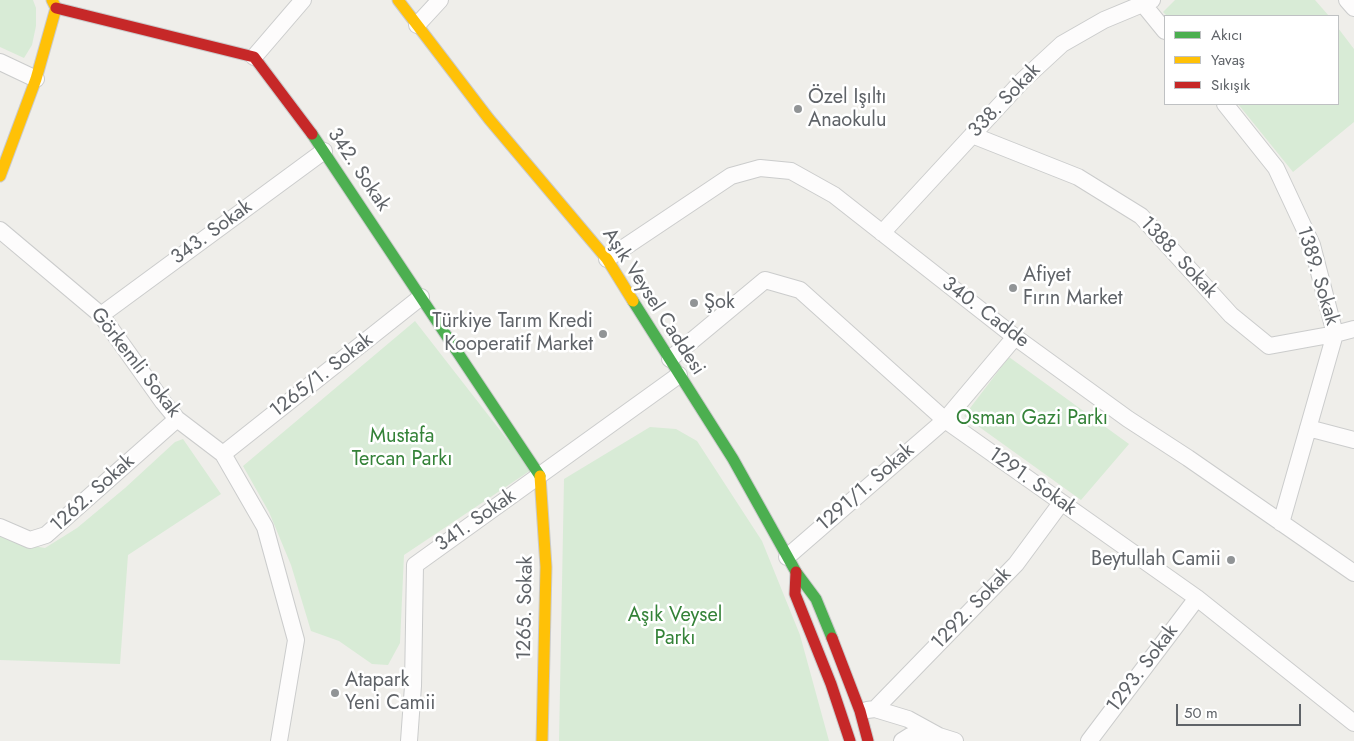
<!DOCTYPE html>
<meta charset="utf-8">
<style>
body{margin:0}
#map{position:relative;width:1354px;height:741px;overflow:hidden;background:#efeeea;font-family:Jost,sans-serif}
canvas{display:block}
.legend{position:absolute;left:1164px;top:15px;width:175px;height:90px;box-sizing:border-box;background:#fff;border:1px solid #bfc1c3;margin:0;padding:6px 9px;list-style:none;font-size:15px;color:#5f6368}
.legend li{display:flex;align-items:center;gap:10px;height:25px}
.legend b{width:25px;border:1px solid #bfc1c3}
.scale{position:absolute;left:1176px;top:704px;width:125px;height:22px;box-sizing:border-box;border:2px solid #5f6368;border-top:0;padding-left:6px;font-size:15px;line-height:18px;white-space:nowrap;color:#5f6368;-webkit-text-stroke:4px #fff;paint-order:stroke}
</style>
<div id="map">
<canvas width="1354" height="741"></canvas>
<ul class="legend">
<li><b style="height:6px;background:#4caf50"></b>Akıcı</li>
<li><b style="height:6px;background:#ffc107"></b>Yavaş</li>
<li><b style="height:6px;background:#c62828"></b>Sıkışık</li>
</ul>
<div class="scale">50 m</div>
</div>
<script>
const c = document.querySelector('canvas').getContext('2d');
c.lineJoin = 'round';
function fillPath(path, color) { c.fillStyle = color; c.fill(path, 'evenodd'); }
const toPath = rows => new Path2D(rows.map(r => 'M' + r).join(''));
function trace(path, color, width, dash) { c.strokeStyle = color; c.lineWidth = width; c.lineCap = dash ? 'butt' : 'round'; c.setLineDash(dash || []); c.stroke(path); }
function write(font, color, halo, rows, align = 'center') {
  c.font = font + ' Jost,sans-serif'; c.lineWidth = 5; c.setLineDash([]); c.textBaseline = 'middle'; c.strokeStyle = halo; c.fillStyle = color; for (const [text, x, y, turn = 0] of rows) {
    c.save(); c.translate(x, y); c.rotate((+turn || 0) * Math.PI / 180); c.textAlign = isNaN(turn) ? turn : align; if (halo) c.strokeText(text, 0, 0); c.fillText(text, 0, 0); c.restore();
  }
}
const green = toPath([
 [0,0,33,0,36,8,36,26,32,45,24,58,0,47],
 [1175,0,1315,0,1329,16,1167,16,1163,12],
 [1338,28,1354,49,1354,122,1293,172,1238,104,1338,104],
 [415,321,531,470,404,555,400,643,388,665,372,664,339,641,311,631,291,565,269,512,243,466],
 [1009,357,1129,444,1081,500,964,416],
 [650,427,676,429,697,441,762,541,800,635,829,741,559,741,564,479],
 [183,439,221,494,128,555,120,664,0,660,0,536,17,543,45,548,77,528,125,488,175,442]
]);
const street = toPath([
 [1347,0,1354,8],
 [1143,4,1165,31],
 [417,25,440,0],
 [254,57,303,0],
 [0,62,36,79],
 [1225,104,1276,168,1312,245,1335,334,1281,523],
 [972,135,1078,177,1141,216,1231,315,1269,346,1335,334,1354,329],
 [0,230,101,315,163,402,177,419,223,454,265,527,296,640,279,741],
 [882,233,1023,80,1062,44,1104,20,1152,0],
 [607,259,731,176,760,168,791,171,834,195,1015,337,1128,419,1188,458,1354,573],
 [101,315,324,151],
 [670,359,765,280,800,290,945,420,1197,598,1354,723],
 [1308,428,1354,440],
 [223,454,421,297],
 [0,527,30,540,46,535,177,419],
 [787,557,945,420,1015,337],
 [875,709,1016,564,1061,503],
 [867,710,875,709,908,719,939,736,910,736,902,741],
 [939,736,955,741],
 [409,741,413,686,415,565,679,375],
 [1089,741,1197,598]
]);
const fast = toPath([
 [312,134,540,476],
 [633,301,733,459,796,572,816,599,832,638]
]);
const slow = toPath([
 [398,0,489,119,607,259,633,301],
 [0,176,36,79,56,8,52,0],
 [540,476,546,567,542,741]
]);
const jam = toPath([
 [56,8,254,57,312,134],
 [796,572,795,594,831,684,850,741],
 [832,638,860,711,868,741]
]);
const markers = [
 [798,109,5,"#919496"],
 [1013,288,5,"#919496"],
 [694,303,5,"#919496"],
 [603,334,5,"#919496"],
 [1231,560,5,"#919496"],
 [335,693,5,"#919496"]
];
const poiNames = [
 ["Özel Işıltı",808,98],
 ["Anaokulu",808,121],
 ["Afiyet",1023,276],
 ["Fırın Market",1023,299],
 ["Şok",704,303],
 ["Türkiye Tarım Kredi",593,322,"right"],
 ["Kooperatif Market",593,345,"right"],
 ["Beytullah Camii",1221,560,"right"],
 ["Atapark",345,681],
 ["Yeni Camii",345,704]
];
const streetNames = [
 ["338. Sokak",1005,101,-46],
 ["342. Sokak",358,170,56],
 ["343. Sokak",212,233,-36],
 ["1388. Sokak",1178,258,47],
 ["1389. Sokak",1317,276,73],
 ["Aşık Veysel Caddesi",653,302,57],
 ["340. Cadde",985,313,37],
 ["Görkemli Sokak",135,363,52],
 ["1265/1. Sokak",322,376,-38],
 ["1291. Sokak",1032,482,35],
 ["1291/1. Sokak",866,488,-41],
 ["1262. Sokak",93,494,-42],
 ["341. Sokak",476,521,-35],
 ["1265. Sokak",526,608,-89],
 ["1292. Sokak",972,609,-46],
 ["1293. Sokak",1143,669,-53]
];
const parkNames = [
 ["Osman Gazi Parkı",1032,419],
 ["Mustafa",402,437],
 ["Tercan Parkı",402,460],
 ["Aşık Veysel",675,616],
 ["Parkı",675,639]
];
fillPath(green, '#d8ebd6');
trace(street, '#cbcccc', 18);
trace(fast, '#cacacb', 13);
trace(slow, '#cacacb', 13);
trace(jam, '#cacacb', 13);
trace(street, '#fdfcfc', 16);
trace(fast, '#4caf50', 11);
trace(slow, '#ffc107', 11);
trace(jam, '#c62828', 11);
for (const [x, y, r, color] of markers) { const dot = new Path2D(); dot.arc(x, y, r, 0, 2 * Math.PI); c.fillStyle = color; c.fill(dot); trace(dot, '#fff', 2); }
write('20px', '#5f6368', '#fff', poiNames, 'left');
write('20px', '#5f6368', '#fff', streetNames);
write('20px', '#348238', '#fff', parkNames);
</script>
